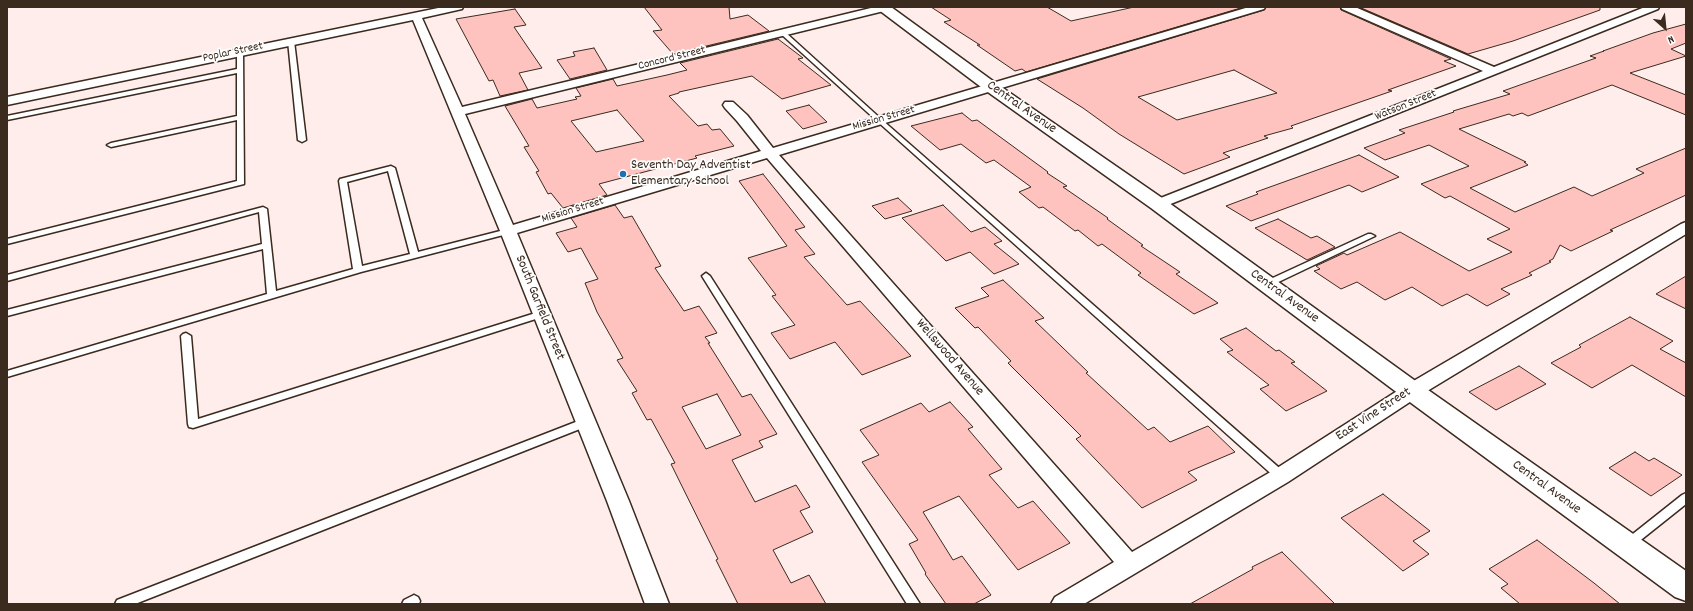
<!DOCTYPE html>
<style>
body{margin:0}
#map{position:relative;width:1693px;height:611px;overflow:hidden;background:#ffedec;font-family:Dekko,sans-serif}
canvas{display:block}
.frame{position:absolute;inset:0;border:8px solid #3b2a1e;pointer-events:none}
.north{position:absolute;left:1645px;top:8px;width:40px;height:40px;-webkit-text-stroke:3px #fff;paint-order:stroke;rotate:153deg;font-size:11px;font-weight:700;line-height:16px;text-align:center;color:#3b2a1e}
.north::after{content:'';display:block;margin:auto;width:14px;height:18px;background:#3b2a1e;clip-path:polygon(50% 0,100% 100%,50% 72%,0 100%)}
</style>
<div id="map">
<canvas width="1693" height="611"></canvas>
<div class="frame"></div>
<div class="north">N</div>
</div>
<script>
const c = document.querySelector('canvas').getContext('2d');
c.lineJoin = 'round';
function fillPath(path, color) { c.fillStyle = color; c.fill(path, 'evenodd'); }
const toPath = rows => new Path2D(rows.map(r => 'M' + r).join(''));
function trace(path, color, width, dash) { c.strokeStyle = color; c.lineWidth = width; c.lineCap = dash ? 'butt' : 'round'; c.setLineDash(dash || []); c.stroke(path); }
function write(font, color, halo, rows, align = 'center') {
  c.font = font + ' Dekko,sans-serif'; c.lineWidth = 3.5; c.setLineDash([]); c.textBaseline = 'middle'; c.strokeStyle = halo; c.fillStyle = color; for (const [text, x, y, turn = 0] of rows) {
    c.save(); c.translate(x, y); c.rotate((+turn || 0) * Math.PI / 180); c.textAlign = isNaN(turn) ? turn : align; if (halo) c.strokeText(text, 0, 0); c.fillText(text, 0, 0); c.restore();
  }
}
const building = toPath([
 [644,7,729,7,730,19,748,15,769,31,673,54,653,31,662,30,644,7],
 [931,7,1047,7,1071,21,1134,7,1244,7,1026,72,1022,69,1015,71,977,45,980,45,944,22,951,20,931,7],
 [1266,7,1340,7,1341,10,1451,59,1444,61,1456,66,1388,90,1392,91,1291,126,1293,128,1264,136,1268,138,1223,153,1230,157,1184,174,1119,134,1083,108,1037,79,1264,10,1266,7],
 [1234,70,1277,93,1177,120,1138,97,1234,70],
 [1359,7,1600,7,1600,10,1513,41,1468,54,1359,7],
 [515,9,526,25,514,27,542,68,519,73,528,90,500,96,493,80,489,81,456,19,515,9],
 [1686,24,1686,43,1671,49,1686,56,1630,73,1686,95,1686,115,1612,85,1528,116,1522,113,1513,116,1509,114,1459,129,1526,162,1524,162,1528,165,1470,188,1515,212,1574,187,1592,196,1644,173,1636,169,1686,148,1686,195,1610,230,1613,231,1571,251,1560,245,1553,259,1549,261,1551,262,1529,273,1532,275,1501,289,1510,294,1487,306,1467,294,1442,306,1412,287,1385,300,1357,282,1341,289,1314,271,1320,269,1316,266,1344,253,1347,255,1400,232,1469,271,1512,252,1487,239,1510,229,1450,196,1445,198,1421,184,1469,166,1429,145,1385,160,1364,148,1405,133,1399,130,1454,112,1453,111,1510,94,1503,91,1596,58,1590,56,1604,51,1603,51,1653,33,1686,24],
 [778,39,803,58,798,59,831,85,782,99,752,76,679,92,679,93,669,96,698,126,707,124,712,130,720,129,734,146,695,156,697,158,599,184,607,195,563,208,551,193,548,194,536,172,539,171,524,147,529,146,505,106,532,99,537,108,577,99,575,97,581,96,576,88,613,79,617,86,667,75,687,70,680,63,778,39],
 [617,110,644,141,596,152,571,121,617,110],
 [594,48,607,70,570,79,557,60,575,56,573,52,594,48],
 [809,105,827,122,803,129,786,111,809,105],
 [962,113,972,121,977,120,1048,172,1047,173,1067,186,1063,187,1108,218,1107,219,1143,245,1141,246,1180,272,1176,274,1218,303,1194,314,1138,275,1141,273,1102,244,1098,246,1078,230,1075,231,1043,207,1039,208,1019,192,1031,187,994,160,986,163,961,144,940,150,911,126,962,113],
 [1359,155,1399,177,1362,192,1349,185,1251,221,1226,206,1258,194,1256,192,1359,155],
 [763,174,805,227,795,230,815,254,804,257,847,305,860,301,911,356,862,375,835,342,790,359,771,333,795,325,772,296,776,295,748,258,787,246,739,181,763,174],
 [898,198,912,211,885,219,872,206,898,198],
 [615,205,624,218,632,216,661,266,655,268,684,311,699,306,717,333,705,337,710,343,708,343,742,397,751,394,777,434,759,441,763,447,732,460,755,502,796,485,810,507,800,511,813,532,773,550,791,583,809,575,826,604,738,604,716,560,718,559,671,464,675,463,651,419,647,420,632,393,637,391,617,360,623,358,597,312,585,283,598,279,581,248,568,252,556,233,577,227,571,218,615,205],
 [717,394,741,435,706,449,682,407,717,394],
 [943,205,971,232,985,227,1002,241,994,244,1019,264,994,274,970,252,946,261,902,218,943,205],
 [1278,219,1311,238,1317,236,1335,247,1307,260,1255,228,1278,219],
 [1686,276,1686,309,1656,294,1686,276],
 [1003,280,1044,318,1035,321,1088,372,1086,373,1148,430,1154,427,1170,442,1208,426,1235,452,1188,472,1197,480,1142,508,1076,439,1081,436,1008,363,1011,361,978,327,975,328,955,308,989,296,981,288,1003,280],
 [1630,317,1673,341,1660,349,1686,363,1686,397,1632,365,1592,388,1551,363,1581,347,1579,345,1630,317],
 [1246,328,1276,351,1279,350,1295,362,1291,363,1327,391,1286,411,1260,389,1269,385,1227,352,1233,350,1220,339,1246,328],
 [1519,366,1546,384,1496,410,1469,392,1519,366],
 [950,402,973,427,968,429,1002,469,989,475,1018,508,1033,501,1070,543,1018,570,959,496,923,512,953,560,962,556,991,595,974,604,946,604,925,574,926,573,909,544,918,540,862,462,879,455,860,430,921,403,929,412,950,402],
 [1635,452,1649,461,1654,458,1682,475,1651,496,1609,468,1635,452],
 [1383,494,1430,531,1413,541,1429,554,1403,571,1341,518,1383,494],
 [1537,540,1594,583,1620,604,1520,604,1501,588,1508,584,1489,569,1537,540],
 [1282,552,1335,604,1190,604,1253,569,1252,567,1282,552]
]);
const lane = toPath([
 [781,32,785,32,881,119,1285,473,1286,476,1285,479,1281,480,1277,479,877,121,781,34,781,32],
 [291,39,294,41,306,140,302,142,298,140,288,41,291,39],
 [240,50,243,52,244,184,7,244,7,239,237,181,237,120,111,147,107,145,111,143,237,116,237,73,7,120,7,116,237,69,237,52,240,50],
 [391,166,395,168,418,252,508,229,512,231,511,233,361,272,7,377,7,371,267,294,263,249,7,316,7,310,262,244,259,212,7,281,7,275,263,207,267,209,276,291,353,269,339,181,340,179,391,166],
 [388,171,410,254,362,266,347,182,388,171],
 [1368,234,1371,234,1375,236,1270,286,1264,286,1263,284,1264,282,1368,234],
 [706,273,710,276,920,604,907,604,702,276,706,273],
 [542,311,547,314,545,316,193,428,189,427,188,424,181,336,183,334,186,333,191,336,198,419,542,311],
 [586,418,590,419,591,422,590,425,135,604,115,604,117,600,586,418],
 [1686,493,1686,504,1632,547,1628,549,1624,547,1622,544,1624,541,1682,495,1686,493],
 [414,595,418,597,420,601,419,604,402,604,404,600,414,595]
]);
const street = toPath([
 [443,7,463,7,462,9,422,18,462,107,875,7,893,7,892,9,465,114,513,225,761,151,737,121,725,108,723,105,725,102,733,102,747,115,773,148,1249,7,1265,7,1264,9,779,155,1132,552,1274,470,1405,386,1681,224,1686,222,1686,234,1419,396,1288,482,1084,604,1051,604,1055,597,1114,562,767,158,517,233,629,501,669,604,645,604,607,501,500,231,413,20,7,105,7,97,443,7],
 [1341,7,1355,7,1494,67,1645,7,1659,7,1658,9,1163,207,1158,208,1153,207,1151,204,1153,201,1483,71,1342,9,1341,7]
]);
const secondary = toPath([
 [875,7,891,7,997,84,1165,200,1421,385,1686,571,1686,601,1675,597,1403,397,1151,208,985,90,875,7]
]);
const markers = [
 [623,174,4,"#1f6fb2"]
];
const farStreetnames = [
 ["Poplar Street",233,53,-12],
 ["Concord Street",672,59,-14],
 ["Watson Street",1406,106,-22],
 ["Mission Street",884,119,-16],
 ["Mission Street",573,211,-17]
];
const streetNames = [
 ["Central Avenue",1021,108,35],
 ["Central Avenue",1284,297,36],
 ["South Garfield Street",539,308,68],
 ["Wellswood Avenue",949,358,49],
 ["East Vine Street",1374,415,-33],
 ["Central Avenue",1546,488,36]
];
const poiNames = [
 ["Seventh Day Adventist",631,166],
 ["Elementary School",631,182]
];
fillPath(building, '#ffc3bf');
trace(building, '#3b2a1e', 1);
trace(lane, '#3b2a1e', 3);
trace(street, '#3b2a1e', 3);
trace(secondary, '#3b2a1e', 3);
fillPath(lane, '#fff');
fillPath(street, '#fff');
fillPath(secondary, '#fff');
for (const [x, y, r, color] of markers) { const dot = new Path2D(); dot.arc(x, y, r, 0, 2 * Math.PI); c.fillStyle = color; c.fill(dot); trace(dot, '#fff', 1.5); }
write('12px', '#3b2a1e', '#fff', farStreetnames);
write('14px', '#3b2a1e', '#fff', streetNames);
write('14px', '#3b2a1e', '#fff', poiNames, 'left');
</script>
